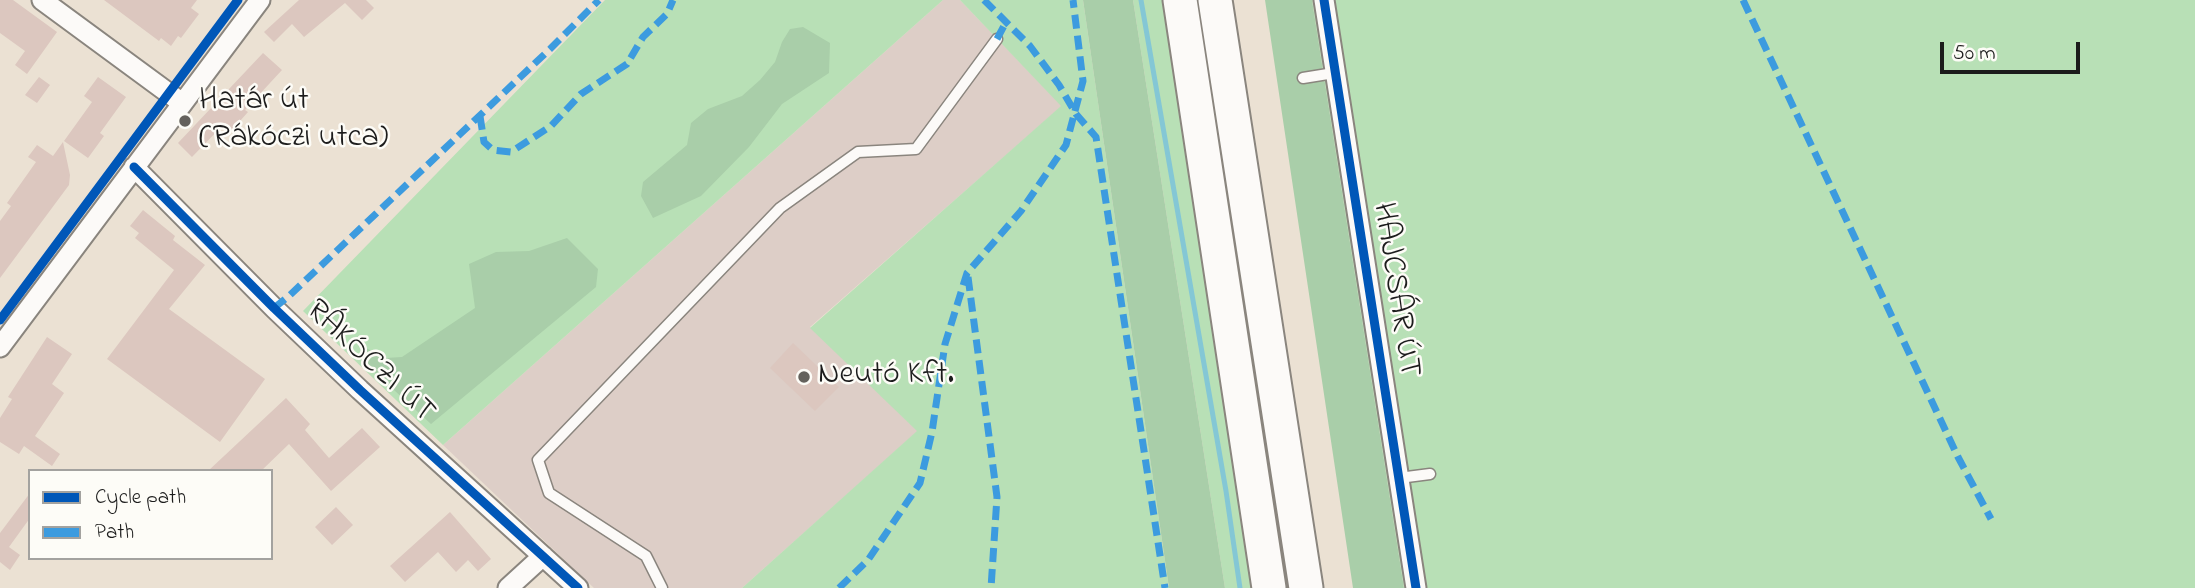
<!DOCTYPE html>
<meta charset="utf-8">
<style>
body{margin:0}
#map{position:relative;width:2195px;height:588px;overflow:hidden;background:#ebe1d3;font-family:"Indie Flower",sans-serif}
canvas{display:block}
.legend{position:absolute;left:28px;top:469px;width:245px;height:91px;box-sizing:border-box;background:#fdfcf7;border:2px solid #a3a29f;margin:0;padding:9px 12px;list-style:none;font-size:21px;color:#1c1c1c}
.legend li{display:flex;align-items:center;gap:14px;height:35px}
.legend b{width:35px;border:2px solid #a3a29f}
.scale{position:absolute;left:1940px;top:42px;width:140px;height:32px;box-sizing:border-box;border:4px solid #1c1c1c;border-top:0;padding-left:9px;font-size:21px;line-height:24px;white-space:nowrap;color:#1c1c1c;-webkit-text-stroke:5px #fdfcf7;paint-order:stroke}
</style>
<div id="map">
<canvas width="2195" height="588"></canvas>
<ul class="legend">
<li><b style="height:9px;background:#0057b8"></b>Cycle path</li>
<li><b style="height:9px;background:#3c9bdf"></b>Path</li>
</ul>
<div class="scale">50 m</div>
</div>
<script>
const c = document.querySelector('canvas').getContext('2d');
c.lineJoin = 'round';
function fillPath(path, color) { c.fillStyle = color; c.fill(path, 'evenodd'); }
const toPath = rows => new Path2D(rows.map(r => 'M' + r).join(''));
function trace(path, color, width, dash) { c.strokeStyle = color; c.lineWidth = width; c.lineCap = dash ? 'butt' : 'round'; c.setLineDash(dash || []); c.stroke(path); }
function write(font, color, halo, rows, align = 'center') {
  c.font = font + ' "Indie Flower",sans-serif'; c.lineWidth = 5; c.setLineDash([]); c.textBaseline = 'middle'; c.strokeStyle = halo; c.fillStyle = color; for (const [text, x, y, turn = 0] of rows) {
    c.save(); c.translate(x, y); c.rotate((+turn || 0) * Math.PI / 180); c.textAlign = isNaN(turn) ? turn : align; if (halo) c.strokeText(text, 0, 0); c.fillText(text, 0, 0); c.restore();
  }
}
const industrial = toPath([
 [943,0,960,0,1062,106,810,327,918,431,742,588,594,588,443,445]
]);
const green = toPath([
 [605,0,943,0,443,445,303,311],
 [960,0,1083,0,1169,588,742,588,917,431,810,328,1061,106],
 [1133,0,1165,0,1252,588,1225,588],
 [1312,0,2195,0,2195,588,1404,588]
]);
const forest = toPath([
 [1083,0,1133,0,1225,588,1169,588],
 [1265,0,1312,0,1404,588,1353,588],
 [803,27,830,43,829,73,782,104,749,147,701,196,653,218,641,196,643,182,687,145,691,123,708,109,742,96,760,80,775,62,782,42,790,29],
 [567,238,598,269,596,287,431,424,358,357,366,348,386,358,402,357,475,308,469,264,496,252,529,251]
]);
const stream = toPath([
 [1141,0,1226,491,1240,588]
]);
const building = toPath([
 [0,0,13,0,57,32,27,74,15,65,25,51,0,33],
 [104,0,197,0,191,8,199,14,181,38,178,36,171,46,161,38,159,41],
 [299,0,366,0,374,8,362,20,345,3,304,37,292,24,274,42,264,32],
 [263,53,282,70,245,110,248,112,232,130,225,123,192,157,178,143],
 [39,77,50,85,37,103,25,95],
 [98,77,126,97,100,133,104,136,88,158,64,141,92,102,84,96],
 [63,142,70,175,69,185,0,278,0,221,11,206,7,203,36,162,28,157,37,145,53,156],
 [143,210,175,236,173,240,205,265,169,309,265,379,220,442,107,359,174,270,135,238,139,233,130,226],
 [47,337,72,354,52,384,64,393,35,436,60,454,52,466,24,446,19,454,0,442,0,418,12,399,8,397],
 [793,343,839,387,815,411,770,368],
 [286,398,310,424,305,430,329,458,362,428,380,447,331,491,289,444,261,471,208,471],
 [30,493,30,518,9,547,20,555,10,570,0,562,0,533],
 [336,507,353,525,332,545,315,527],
 [450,512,491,559,478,571,468,560,456,572,438,552,405,582,390,566]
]);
const service = toPath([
 [1303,78,1334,73],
 [1399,478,1430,474],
 [662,588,646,556,549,493,538,460,780,208,858,152,916,149,997,39]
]);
const minor = toPath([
 [42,0,182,103],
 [1324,0,1416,588],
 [134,167,274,308,360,390,578,588],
 [0,347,260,0],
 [508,588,543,556]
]);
const trunk = toPath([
 [1180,0,1269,588],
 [1215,0,1306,588]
]);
const quiet = toPath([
 [984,0,1030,46,1059,85,1076,114,1096,137,1165,588],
 [1743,0,1958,457,1991,519],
 [997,39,1006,22],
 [480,116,484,142,493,150,511,152,551,126,581,94,627,64,643,37,667,14,673,0],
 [968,277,997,497,991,588],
 [274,308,290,295,550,49,599,0],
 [839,588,868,560,920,483,932,432,945,344,967,273,1021,211,1066,145,1083,81,1073,0]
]);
const cycleway = toPath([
 [1324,0,1416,588],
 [134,167,274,308,360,390,578,588],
 [0,320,238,0]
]);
const markers = [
 [185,121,7,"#64615c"],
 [804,377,7,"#64615c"]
];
const poiNames = [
 ["Határ út",199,103],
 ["(Rákóczi utca)",199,140],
 ["Neutó Kft.",818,377]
];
const streetNames = [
 ["HAJCSÁR ÚT",1394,290,81],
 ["RÁKÓCZI ÚT",369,363,43]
];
fillPath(industrial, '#ddcec7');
fillPath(green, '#b8e0b6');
fillPath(forest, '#a9cea9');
trace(stream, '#84c7d5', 5);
fillPath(building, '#dcc7bf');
trace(service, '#8a857e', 13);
trace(minor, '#8a857e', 23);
trace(trunk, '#8a857e', 37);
trace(service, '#fcfaf8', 10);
trace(minor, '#fcfaf8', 19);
trace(trunk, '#fcfaf8', 33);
trace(quiet, '#3c9bdf', 7, [14, 7]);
trace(cycleway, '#0057b8', 9);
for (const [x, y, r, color] of markers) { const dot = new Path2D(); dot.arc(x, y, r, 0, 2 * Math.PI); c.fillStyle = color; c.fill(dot); trace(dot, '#fdfcf7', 2.5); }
write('32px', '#1c1c1c', '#fdfcf7', poiNames, 'left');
write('32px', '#1c1c1c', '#fdfcf7', streetNames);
</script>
